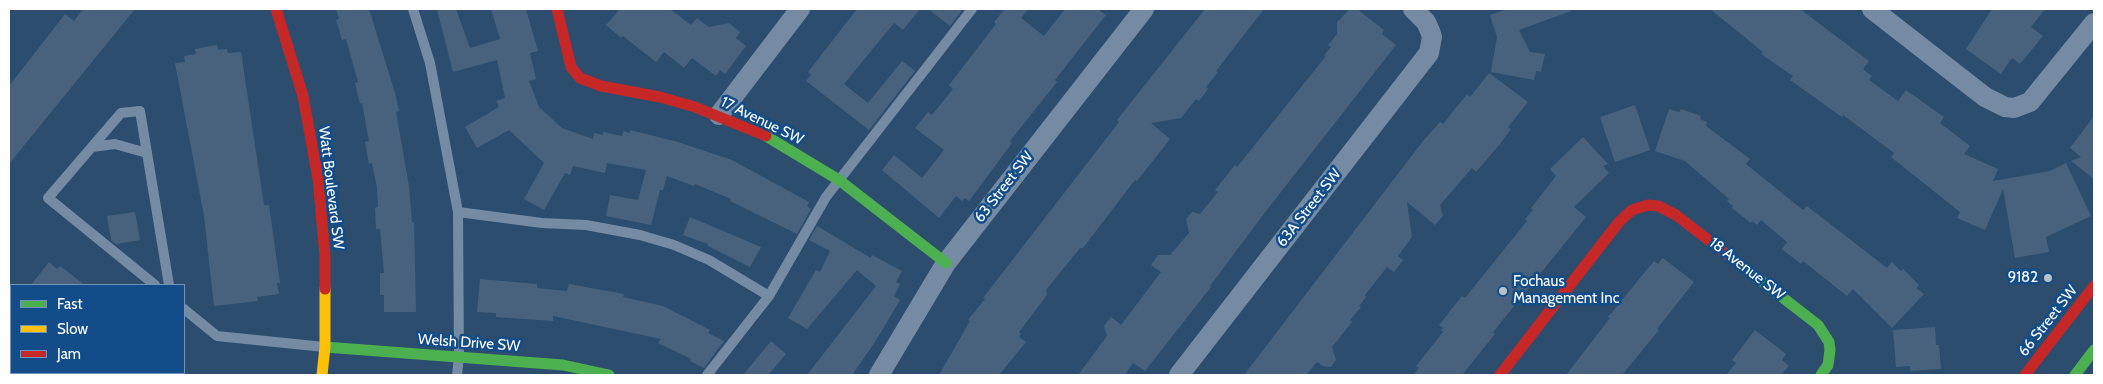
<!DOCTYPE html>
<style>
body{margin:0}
#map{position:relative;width:2103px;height:384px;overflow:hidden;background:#2d4d6e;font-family:Cabin,sans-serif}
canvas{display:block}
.frame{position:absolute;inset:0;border:10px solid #fff;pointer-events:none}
.legend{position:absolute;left:10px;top:284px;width:175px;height:90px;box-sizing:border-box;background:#124d89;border:1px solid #7194b8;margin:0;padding:6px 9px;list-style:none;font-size:15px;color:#fff}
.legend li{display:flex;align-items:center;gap:10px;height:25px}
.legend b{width:25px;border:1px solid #7194b8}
</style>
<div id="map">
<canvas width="2103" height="384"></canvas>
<div class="frame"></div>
<ul class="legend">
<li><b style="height:6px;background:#4caf50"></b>Fast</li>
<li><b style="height:6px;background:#ffc107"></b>Slow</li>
<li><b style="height:6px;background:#c62828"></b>Jam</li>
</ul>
</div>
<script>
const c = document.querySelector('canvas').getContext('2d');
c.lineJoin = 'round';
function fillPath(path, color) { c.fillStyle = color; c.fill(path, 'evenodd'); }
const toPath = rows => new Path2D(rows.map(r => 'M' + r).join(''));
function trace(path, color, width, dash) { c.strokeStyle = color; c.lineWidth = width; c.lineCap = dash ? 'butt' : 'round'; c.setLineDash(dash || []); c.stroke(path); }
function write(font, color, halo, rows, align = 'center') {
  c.font = font + ' Cabin,sans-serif'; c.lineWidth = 5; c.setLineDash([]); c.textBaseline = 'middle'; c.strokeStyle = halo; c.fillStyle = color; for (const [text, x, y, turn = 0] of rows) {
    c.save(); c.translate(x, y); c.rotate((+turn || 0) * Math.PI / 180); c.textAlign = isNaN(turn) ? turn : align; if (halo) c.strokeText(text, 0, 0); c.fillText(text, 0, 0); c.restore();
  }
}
const building = toPath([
 [83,9,135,9,9,164,9,86,65,14,74,21],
 [336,9,369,9,395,93,399,111,396,112,409,186,412,222,414,222,416,312,384,312,384,295,380,295,380,273,384,273,380,229,376,229,375,208,378,207,377,188,372,163,369,164,365,142,369,141,362,103,360,104,355,83,358,82,346,39,342,40,336,20,339,19],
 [437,9,456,9,470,48,500,39,491,9,526,9,538,51,530,53,536,79,529,81,539,107,562,128,593,139,594,133,603,135,603,132,622,136,623,131,630,133,630,130,678,142,732,160,809,202,807,206,811,209,797,234,730,201,731,199,695,184,694,186,667,176,663,190,660,190,651,225,606,216,610,195,638,200,646,170,607,163,605,173,573,166,570,175,565,173,544,210,524,199,544,163,509,130,477,148,465,127,499,107,496,101,505,98,497,60,453,72],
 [620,9,670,9,691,25,697,18,709,27,729,23,740,32,736,38,746,46,725,74,720,70,716,76,692,58,684,68,664,52,656,62,623,36,621,38,606,25],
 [857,9,920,9,903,30,894,23,844,84,868,103,902,61,915,71,869,130,806,81,811,75,808,72],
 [928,9,963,9,950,26],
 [1005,9,1028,9,1021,18,1044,36,1065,9,1097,9,1106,15,1055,80,1057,82,1010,141,1012,143,969,201,965,198,962,201,956,196,939,218,882,170,894,155,922,178,944,150,915,128,928,112,932,115,953,89,949,85,996,24,994,22],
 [1205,9,1264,9,1216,71,1218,72,1206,87,1208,89,1199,101,1196,99,1181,118,1151,123,1170,139,1137,181,1135,180,1083,248,1080,248,1046,290,1047,295,1019,332,1021,334,1019,337,1026,342,999,375,939,375,970,321,968,320,985,299,983,298,1119,122,1117,120],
 [1350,9,1357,9,1384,30,1382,34,1396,45,1266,211,1210,286,1211,287,1145,371,1133,363,1125,375,1078,375,1107,336,1104,326,1111,317,1121,325,1161,272,1151,265,1158,255,1170,255,1189,233,1186,219,1192,212,1200,214,1218,192,1215,190,1235,165,1237,167,1326,56,1324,55,1331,47,1328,45,1337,34,1337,22],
 [1508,9,1571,9,1571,11,1519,30,1530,52,1545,54,1541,72,1536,71,1534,80,1491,72,1497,37,1490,15],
 [1710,9,1800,9,1869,61,1863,69,1872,76,1869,80,1898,101,1906,90,1944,117,1940,123,1970,146,1964,154,1998,169,1993,181,2050,171,2066,163,2091,216,2046,237,2049,252,2015,258,2003,189,1985,230,1957,218,1960,212,1891,157,1894,153,1843,115,1842,117,1790,80,1793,76,1761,54,1763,52],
 [1992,9,2045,9,2031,27,2043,36,2020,64,2012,58,2001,74,1966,49],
 [217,45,218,50,227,49,228,53,241,52,264,205,269,205,280,283,277,283,279,294,257,297,258,301,214,306,204,216,175,63,185,62,184,56,196,54,195,49],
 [1489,73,1528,102,1508,127,1511,129,1500,144,1476,172,1472,168,1440,205,1443,216,1435,225,1407,202,1412,237,1398,256,1403,260,1394,272,1387,267,1365,295,1366,297,1359,306,1361,307,1350,320,1352,322,1332,347,1336,360,1331,367,1323,366,1317,362,1306,375,1244,375,1423,141,1440,122,1443,124,1467,94,1470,97],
 [1635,105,1650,150,1615,162,1600,117],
 [1669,109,1679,112,1681,109,1701,116,1700,119,1707,122,1706,126,1750,159,1746,164,1803,210,1807,206,1887,268,1892,262,1901,271,1903,269,1919,285,1916,288,1924,294,1892,328,1853,289,1847,296,1803,261,1801,264,1782,249,1787,242,1761,220,1757,225,1752,221,1751,223,1732,208,1733,206,1727,201,1729,199,1685,161,1655,151],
 [2094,116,2094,179,2071,161,2081,157,2070,148],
 [1583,137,1608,164,1603,166,1609,173,1574,207,1586,217,1494,331,1493,333,1495,334,1462,375,1413,375,1419,368,1416,366,1443,332,1441,330,1443,328,1439,325,1462,296,1465,298,1527,221,1525,219,1533,210,1531,208,1556,176,1550,169],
 [135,212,140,240,116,244,111,240,107,216],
 [690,217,761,247,750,267,708,246,708,244,683,235],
 [817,226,871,258,872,255,902,271,896,282,900,284,894,296,900,300,875,342,852,375,807,375,876,286,857,270,807,329,788,318,816,270,820,272,830,251,809,240],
 [1663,258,1694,282,1657,329,1659,330,1622,375,1566,375,1610,318,1608,317,1654,261,1658,264],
 [49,262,57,269,60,266,85,285,31,285],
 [480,279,537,284,537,288,567,291,569,284,624,294,623,297,663,306,710,330,708,333,724,341,704,368,690,361,691,359,658,343,661,339,553,316,553,321,496,317,496,313,477,312],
 [1935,327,1936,345,1939,345,1941,369,1910,371,1910,366,1896,367,1893,330],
 [1755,330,1786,354,1782,360,1789,366,1781,375,1726,375,1736,363,1732,360],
 [771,341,786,354,768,375,743,375]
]);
const lane = toPath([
 [413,9,430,63,458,212,459,357,457,375],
 [92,147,115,144,147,153],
 [458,212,542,223,586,225,640,235,674,245,709,260,769,296],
 [155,285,48,198,121,113,140,111,169,285],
 [184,309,217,336,324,347],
 [707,375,769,296,826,197,972,9]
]);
const street = toPath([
 [1872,9,1985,97,2005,107,2014,108,2030,102,2094,23],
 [719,115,800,9],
 [879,375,946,263,1144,9],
 [1179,375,1429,53,1432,37,1430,31,1426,22,1413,9]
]);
const fast = toPath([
 [766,136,839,180,946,263],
 [1742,266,1818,325,1829,342,1830,350,1828,365,1821,375],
 [325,347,563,365,609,375],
 [2075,375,2094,350]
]);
const slow = toPath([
 [322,375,325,347,325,289]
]);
const jam = toPath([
 [276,9,303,96,318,179,325,256,325,289],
 [557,9,571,67,580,78,601,86,660,97,695,107,766,136],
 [1500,375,1619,222,1632,210,1648,205,1658,206,1676,215,1742,266],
 [2025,375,2094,286]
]);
const markers = [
 [2048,278,5,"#b6c1cc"],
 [1503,291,5,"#b6c1cc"]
];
const streetNames = [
 ["17 Avenue SW",762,121,26],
 ["63 Street SW",1004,187,-52],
 ["Watt Boulevard SW",331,188,83],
 ["63A Street SW",1309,208,-52],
 ["18 Avenue SW",1747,269,38],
 ["66 Street SW",2048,321,-52],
 ["Welsh Drive SW",469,343,4]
];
const poiNames = [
 ["9182",2038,278],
 ["Fochaus",1513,282,"left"],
 ["Management Inc",1513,299,"left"]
];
fillPath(building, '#48627d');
trace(lane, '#748ba3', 10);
trace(street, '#748ba3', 20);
trace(fast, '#4caf50', 11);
trace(slow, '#ffc107', 11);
trace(jam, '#c62828', 11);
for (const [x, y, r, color] of markers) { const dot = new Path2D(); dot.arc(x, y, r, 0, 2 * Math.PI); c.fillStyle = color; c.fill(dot); trace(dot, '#124d89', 2); }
write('15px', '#fff', '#124d89', streetNames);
write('15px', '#fff', '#124d89', poiNames, 'right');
</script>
